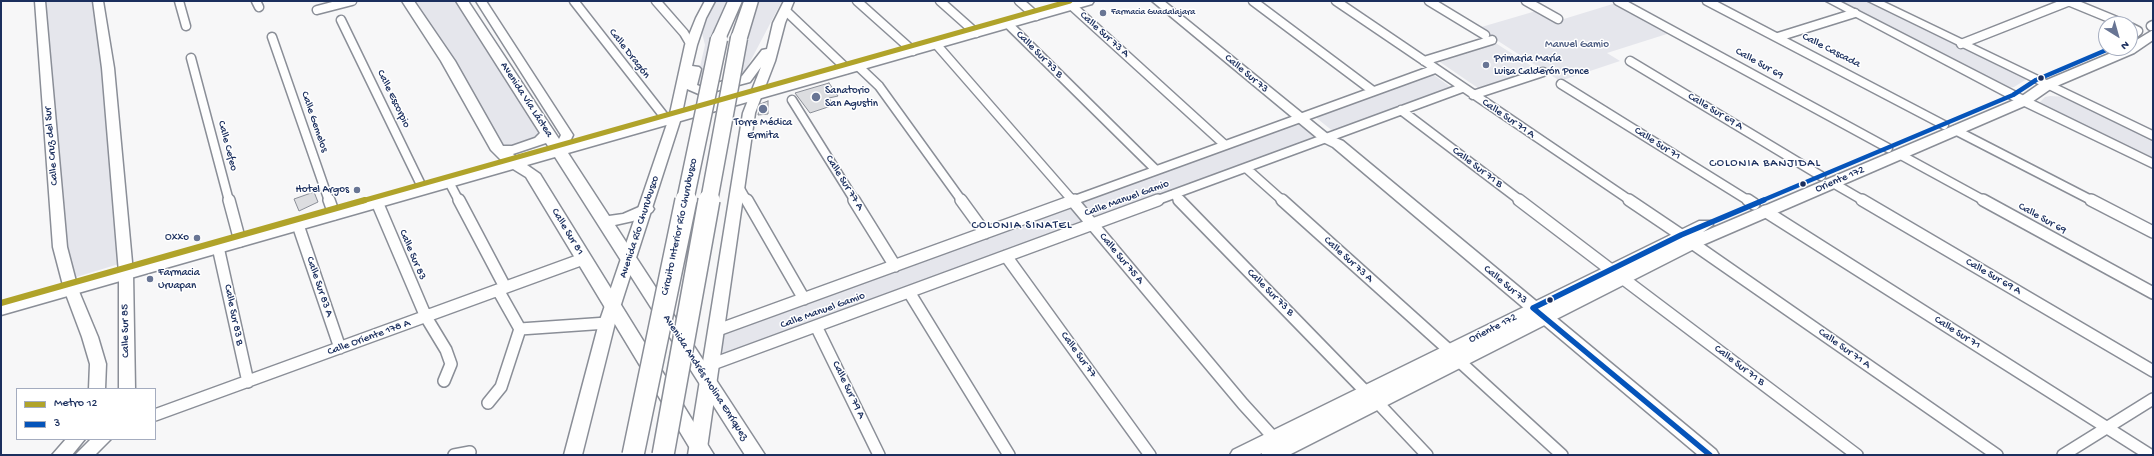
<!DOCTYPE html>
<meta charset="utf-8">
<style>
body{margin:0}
#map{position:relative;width:2154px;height:456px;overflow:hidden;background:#f7f7f8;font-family:"Gochi Hand",sans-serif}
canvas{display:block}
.frame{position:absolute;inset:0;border:2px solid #1b2f5e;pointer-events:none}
.legend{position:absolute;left:16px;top:388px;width:140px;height:52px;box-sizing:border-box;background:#fff;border:1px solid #a4acbf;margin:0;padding:5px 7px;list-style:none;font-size:12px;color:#1b2f5e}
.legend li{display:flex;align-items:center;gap:8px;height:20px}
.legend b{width:20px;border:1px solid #a4acbf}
.north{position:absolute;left:2098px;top:16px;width:40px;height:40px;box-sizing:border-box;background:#fff;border:1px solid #a4acbf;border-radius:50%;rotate:143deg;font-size:11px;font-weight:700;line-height:16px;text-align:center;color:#1b2f5e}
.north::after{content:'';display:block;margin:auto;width:14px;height:18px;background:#687594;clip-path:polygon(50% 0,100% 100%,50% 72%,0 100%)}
</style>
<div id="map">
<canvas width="2154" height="456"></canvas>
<div class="frame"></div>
<ul class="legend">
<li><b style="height:5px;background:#b0a32a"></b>Metro 12</li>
<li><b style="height:5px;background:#0554ba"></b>3</li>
</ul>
<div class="north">N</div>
</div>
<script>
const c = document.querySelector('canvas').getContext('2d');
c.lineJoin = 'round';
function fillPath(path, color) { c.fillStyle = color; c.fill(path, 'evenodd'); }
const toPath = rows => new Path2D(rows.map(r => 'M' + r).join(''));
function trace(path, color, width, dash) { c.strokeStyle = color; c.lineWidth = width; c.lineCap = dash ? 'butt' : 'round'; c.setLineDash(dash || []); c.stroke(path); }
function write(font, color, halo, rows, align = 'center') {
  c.font = font + ' "Gochi Hand",sans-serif'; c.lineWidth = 3; c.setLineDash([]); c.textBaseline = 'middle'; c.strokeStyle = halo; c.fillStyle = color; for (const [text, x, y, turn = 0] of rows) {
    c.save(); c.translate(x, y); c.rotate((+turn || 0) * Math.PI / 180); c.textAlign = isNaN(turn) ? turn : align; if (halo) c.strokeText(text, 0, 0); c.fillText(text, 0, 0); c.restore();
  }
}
const built = toPath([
 [1494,42,1536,69,1478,88,1437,60]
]);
const green = toPath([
 [43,1,95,1,122,263,70,279],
 [413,1,456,1,539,132,536,140,511,148,500,145],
 [714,1,726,1,714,30,701,87,696,84,705,45,702,33],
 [758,1,782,1,741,79,748,28],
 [1834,1,1869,1,2027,79,2014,87,2008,88,2000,85],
 [1616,3,1670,33,1607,53,1620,61,1560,81,1478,28,1536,11,1554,22],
 [1431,73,1452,88,1334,132,1314,116],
 [2050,96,2067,97,2153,138,2153,160,2039,103,2045,97],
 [1297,123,1315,137,723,357,721,330]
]);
const building = toPath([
 [829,83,838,96,829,98,834,105,810,113,795,93,829,83],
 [768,101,768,114,758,115,760,104,768,101],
 [314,192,318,202,299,211,294,199,314,192]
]);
const streetFar1 = toPath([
 [179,1,186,26],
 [256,1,259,7],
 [574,1,667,120],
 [656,1,684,33,691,45],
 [857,1,913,51],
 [940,1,976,33],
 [1019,1,1036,16],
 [1253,1,1373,91],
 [1336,1,1631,201],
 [1429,1,1485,35],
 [1526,1,1558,19],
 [1618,1,1888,148],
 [1707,1,1944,125],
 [2068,1,2124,24],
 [1072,6,1225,145],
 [317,10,352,1],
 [785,10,847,69],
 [341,20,423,189],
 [1008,24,1156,170],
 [2151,26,2153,25],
 [2130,27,2138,31,2130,38],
 [272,37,329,201],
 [1778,37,1855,13],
 [936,44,1073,201],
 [1961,44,2070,1],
 [191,58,229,201],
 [1424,61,1492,40],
 [1630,61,1821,176],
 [858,66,879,86,962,201],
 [1561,84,1749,201],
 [1473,95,1543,72],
 [792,100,855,201],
 [1401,110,1521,201],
 [1955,130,2093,201],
 [1899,154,1985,201],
 [1246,168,1283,201],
 [449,182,459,201],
 [1833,183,1864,201],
 [739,187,747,201],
 [1174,194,1180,201],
 [1072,201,1435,69],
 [1155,201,1462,88]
]);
const street = toPath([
 [229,200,240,241],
 [329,200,334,214],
 [459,200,505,287],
 [747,200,804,299],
 [854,200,895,266],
 [961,200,985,233],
 [1072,200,1243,404,1274,438],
 [1179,200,1366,392],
 [1282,200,1450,351],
 [1519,200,1611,270],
 [1629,200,1681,235],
 [1748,200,1754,204],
 [1862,200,2153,371],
 [1983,200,2153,293],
 [2091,200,2153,232],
 [377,202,426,317,446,350,451,364,444,381],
 [1765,211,2150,455],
 [298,225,340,348],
 [1692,243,1997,455],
 [218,247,248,382],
 [1006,256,1150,455],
 [1621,277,1857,455],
 [909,292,1009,455],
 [816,326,879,455],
 [520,329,607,323],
 [715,331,1075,200],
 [1459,361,1562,455],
 [710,365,1158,200],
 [1377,402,1427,455],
 [488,403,501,387,520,329,498,290],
 [155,415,583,259],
 [454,455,470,452,469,455],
 [2063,455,2153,399]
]);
const secondary = toPath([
 [35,1,45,1,67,247,78,289,98,337,106,364,105,389,89,389,90,364,82,337,64,289,53,247,35,1],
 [93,1,103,1,114,68,133,273,135,389,119,389,119,273,102,68,93,1],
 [476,1,486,1,573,135,564,154,559,155,553,151,561,135,476,1],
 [705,1,715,1,706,18,697,45,692,66,699,67,701,69,697,85,702,87,742,76,762,50,767,49,773,23,784,1,794,1,785,23,775,61,755,113,706,455,688,455,743,113,761,67,750,82,701,95,687,89,681,118,615,323,582,455,564,455,599,323,669,118,685,45,696,18,705,1],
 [1152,1,1164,1,1329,135,1343,141,1716,450,1719,455,1698,455,1333,147,1321,141,1152,1],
 [1826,1,1839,1,2028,98,2153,159,2153,168,2020,104,1826,1],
 [1868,1,1882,1,2153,131,2153,140,1868,1],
 [66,439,85,439,72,455,52,455,66,439],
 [91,439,111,439,95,455,75,455,91,439]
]);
const primary = toPath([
 [402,1,414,1,455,61,503,146,512,146,535,138,540,133,456,1,468,1,563,145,1074,1,1094,1,1092,4,568,153,609,216,623,214,646,204,652,206,654,209,652,212,633,221,615,225,765,455,745,455,555,157,527,165,540,174,714,455,694,455,526,177,513,169,1,315,1,303,503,162,491,150,441,61,402,1],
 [546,143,550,149,517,158,513,154,546,143],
 [2153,30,2153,40,2134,53,2052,88,2029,104,1698,247,1289,455,1261,455,1262,453,1258,455,1230,455,1233,450,1699,221,1711,221,1713,225,1703,232,2019,98,2042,82,2123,48,2130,48,2130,44,2153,30]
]);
const highway = toPath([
 [728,1,742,1,724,42,714,42,711,39,728,1],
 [744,1,758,1,747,38,744,41,739,43,734,41,731,38,744,1]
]);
const highwayBridgeFar1 = toPath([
 [685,201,719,39],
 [709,201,739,38]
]);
const highwayBridge = toPath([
 [633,455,686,200],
 [663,455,709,200]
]);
const bus1Far1 = toPath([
 [1761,201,2013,95,2036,80,2111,48]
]);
const bus1 = toPath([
 [1710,455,1533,308,1681,235,1764,200]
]);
const metro1Far1 = toPath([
 [362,201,1070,1]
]);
const metro1 = toPath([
 [1,303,365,200]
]);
const markers = [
 [1103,13,4,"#687594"],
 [1486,65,4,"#687594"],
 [2041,78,3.5,"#1b2f5e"],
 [816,97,5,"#687594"],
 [763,109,5,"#687594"],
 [1803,184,3.5,"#1b2f5e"],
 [357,190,4,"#687594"],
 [197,238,4,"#687594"],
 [150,279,4,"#687594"],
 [1550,300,3.5,"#1b2f5e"]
];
const farPoinames = [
 ["Farmacia Guadalajara",1111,13]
];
const streetNames = [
 ["Calle Sur 73 A",1104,35,42],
 ["Calle Cascada",1831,51,27],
 ["Calle Dragón",629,54,52],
 ["Calle Sur 73 B",1039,55,45],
 ["Calle Sur 69",1759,64,29],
 ["Calle Sur 73",1246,74,40],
 ["Calle Escorpio",393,99,64],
 ["Avenida Vía Láctea",526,100,57],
 ["Calle Sur 69 A",1715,112,31],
 ["Calle Sur 71 A",1508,119,34],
 ["Calle Gemelos",314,122,71],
 ["Calle Sur 71",1657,144,32],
 ["Calle Cruz del Sur",52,146,-95],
 ["Calle Cefeo",227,146,75],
 ["Calle Sur 71 B",1477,168,37],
 ["Oriente 172",1840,180,-23],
 ["Calle Sur 77 A",844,183,58],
 ["Calle Manuel Gamio",1127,199,-20],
 ["Calle Sur 69",2042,219,29],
 ["Avenida Río Churubusco",640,227,-72],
 ["Circuito Interior Río Churubusco",680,227,-78],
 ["Calle Sur 81",567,232,59],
 ["Calle Sur 83",412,255,67],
 ["Calle Sur 75 A",1121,259,50],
 ["Calle Sur 73 A",1348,260,42],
 ["Calle Sur 69 A",1993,277,30],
 ["Calle Sur 73",1505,285,40],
 ["Calle Sur 83 A",319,287,71],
 ["Calle Sur 73 B",1270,293,45],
 ["Calle Manuel Gamio",823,311,-20],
 ["Calle Sur 83 B",233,315,78],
 ["Oriente 172",1493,329,-27],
 ["Calle Sur 85",126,331,-91],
 ["Calle Sur 71",1957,333,32],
 ["Calle Oriente 178 A",369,338,-20],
 ["Calle Sur 71 A",1844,349,35],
 ["Calle Sur 77",1078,355,54],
 ["Calle Sur 71 B",1739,366,37],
 ["Avenida Andrés Molina Enríquez",705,378,57],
 ["Calle Sur 79 A",848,390,64]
];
const parkNames = [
 ["Manuel Gamio",1577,45]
];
const poiNames = [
 ["Primaria María",1494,59],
 ["Luisa Calderón Ponce",1494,72],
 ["Sanatorio",825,91],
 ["San Agustin",825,104],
 ["Torre Médica",763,123,"center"],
 ["Ermita",763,136,"center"],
 ["Hotel Argos",349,190,"right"],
 ["Oxxo",189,238,"right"],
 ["Farmacia",158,273],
 ["Uruapan",158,286]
];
const neighbourhoodNames = [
 ["COLONIA BANJIDAL",1765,164],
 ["COLONIA SINATEL",1022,226]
];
fillPath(built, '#e6e7ec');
fillPath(green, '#e5e6ec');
fillPath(building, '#dcdde0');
trace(building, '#8a8e97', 1);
trace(streetFar1, '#8a8e97', 11);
trace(street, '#8a8e97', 14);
trace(secondary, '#8a8e97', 3);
trace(primary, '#8a8e97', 3);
trace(highway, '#8a8e97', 3);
trace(streetFar1, '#fefefe', 8);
trace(street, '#fefefe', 11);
fillPath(secondary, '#fefefe');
fillPath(primary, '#fefefe');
fillPath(highway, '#fefefe');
trace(highwayBridgeFar1, '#8a8e97', 19, []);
trace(highwayBridge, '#8a8e97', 24, []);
trace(highwayBridgeFar1, '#fefefe', 16);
trace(highwayBridge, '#fefefe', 21);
trace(bus1Far1, '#0554ba', 4.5);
trace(bus1, '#0554ba', 5.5);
trace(metro1Far1, '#b0a32a', 5);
trace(metro1, '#b0a32a', 6);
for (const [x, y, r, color] of markers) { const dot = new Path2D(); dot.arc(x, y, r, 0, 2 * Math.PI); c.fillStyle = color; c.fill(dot); trace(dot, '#fff', 1.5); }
write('9px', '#1b2f5e', '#fff', farPoinames, 'left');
write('11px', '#1b2f5e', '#fff', streetNames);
write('11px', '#4a5a7f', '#fff', parkNames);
write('11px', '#1b2f5e', '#fff', poiNames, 'left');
c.letterSpacing = '1px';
write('12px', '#1b2f5e', '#fff', neighbourhoodNames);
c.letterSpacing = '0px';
</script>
